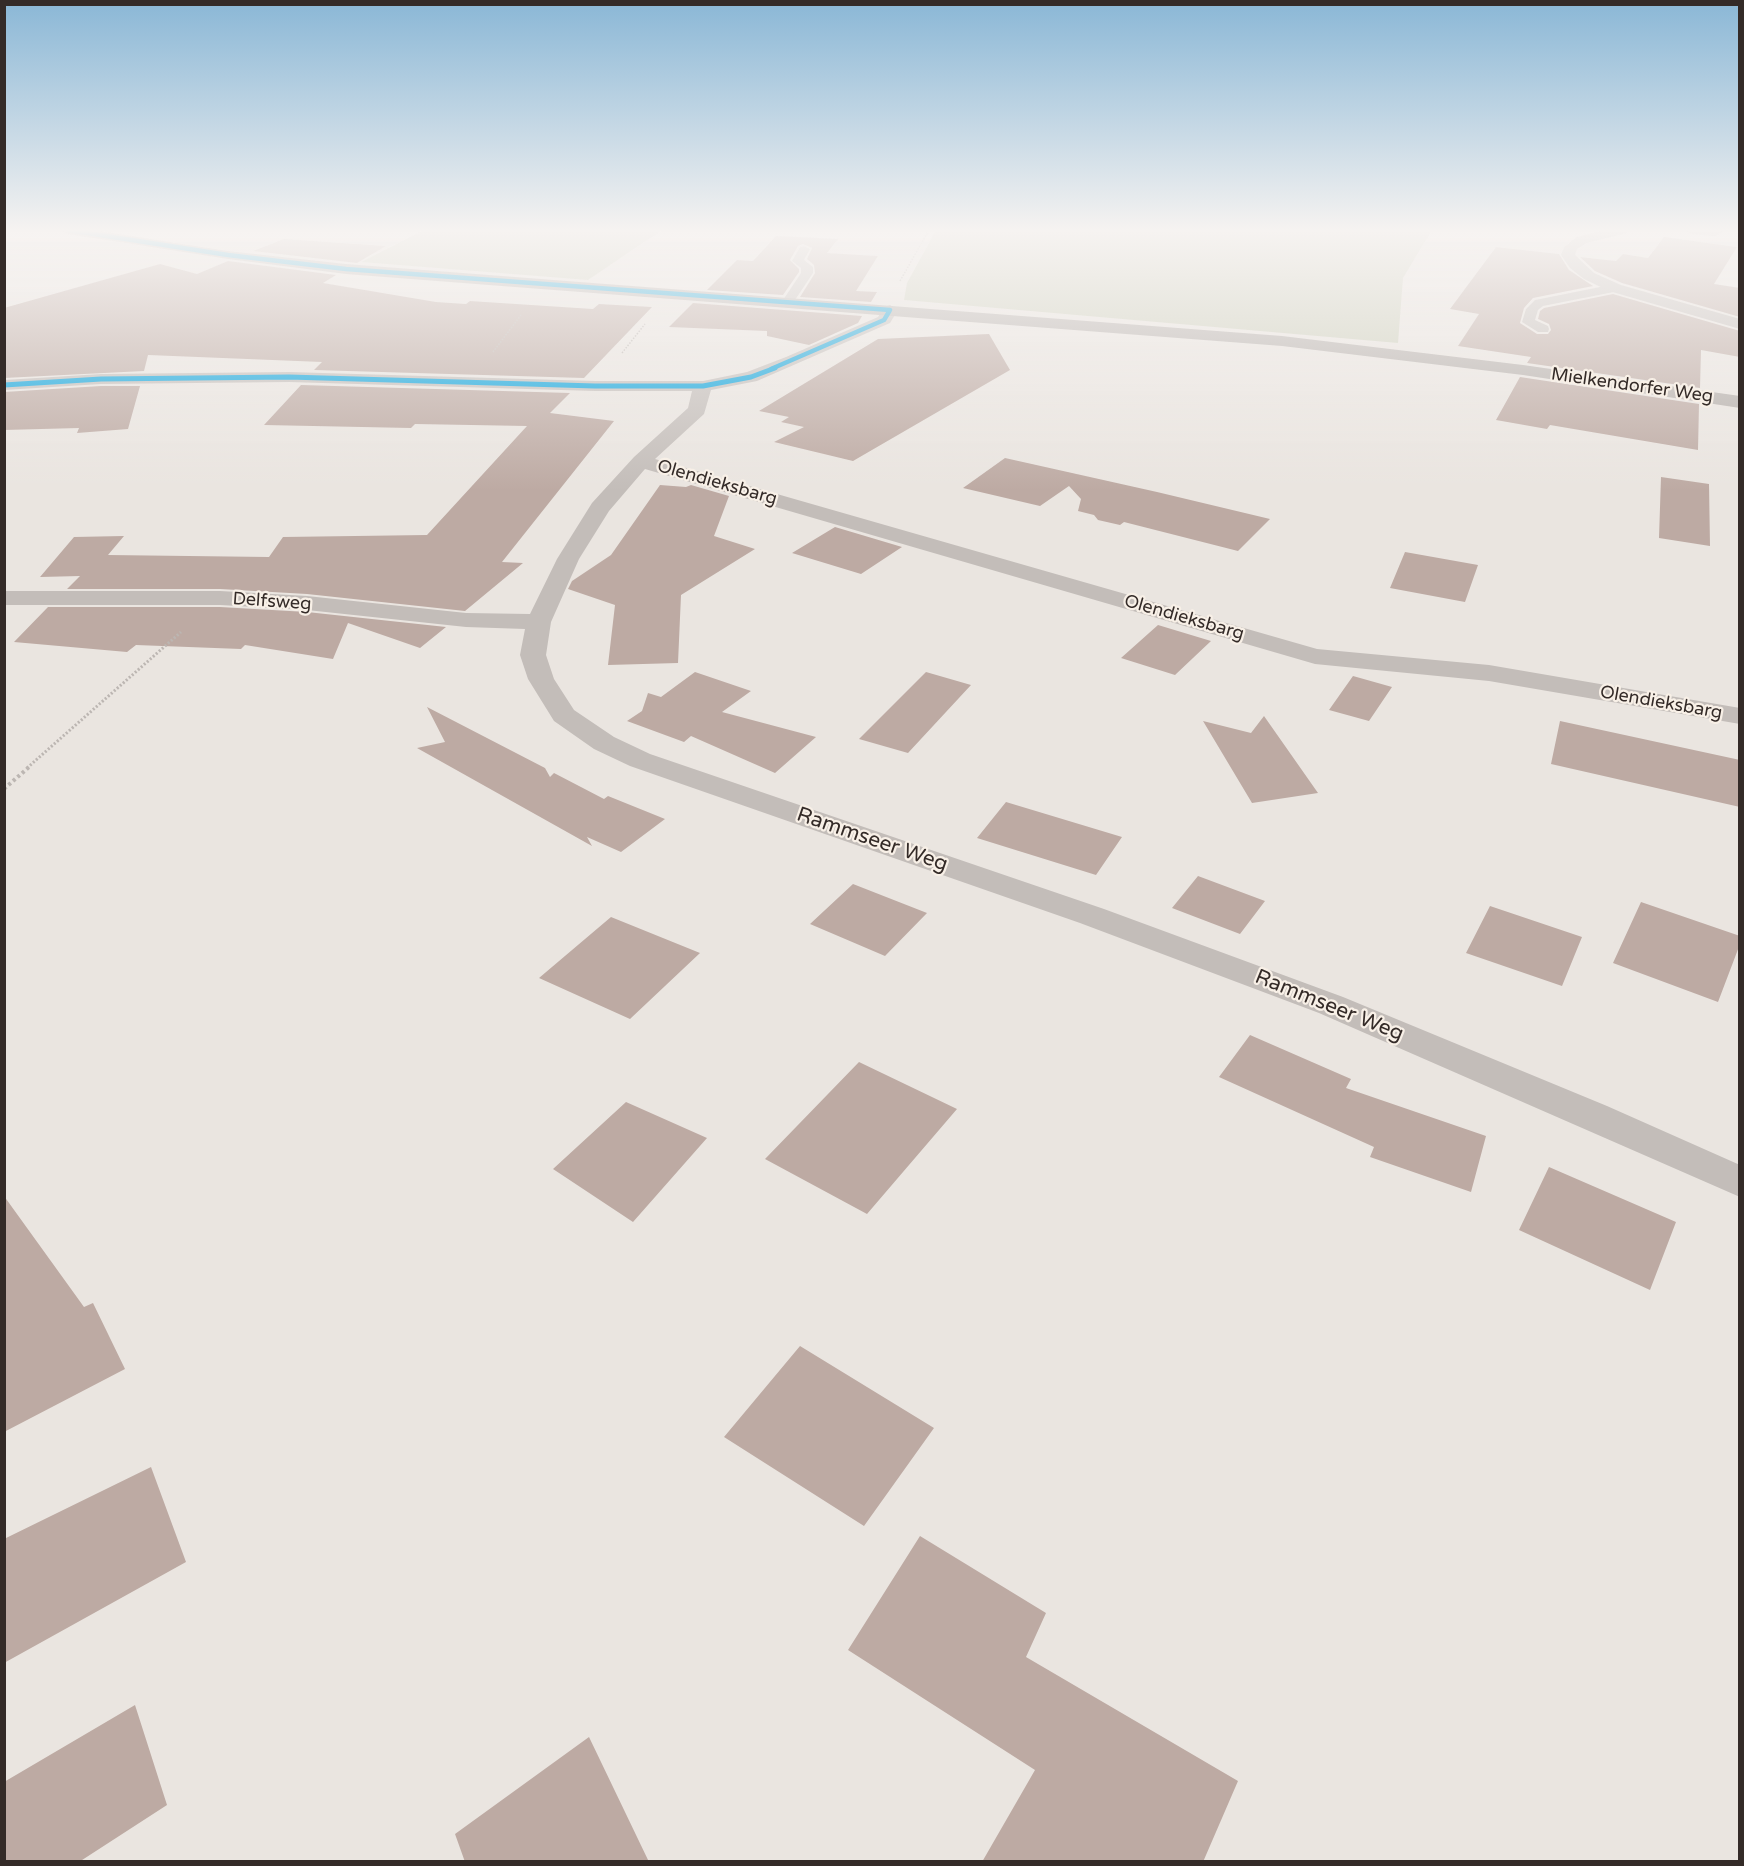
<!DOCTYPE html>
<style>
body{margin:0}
#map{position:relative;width:1744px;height:1866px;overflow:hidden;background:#eae5e0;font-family:"Varela Round",sans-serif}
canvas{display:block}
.frame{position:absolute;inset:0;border:6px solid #342b28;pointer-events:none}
</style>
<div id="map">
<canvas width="1744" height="1866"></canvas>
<div class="frame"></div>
</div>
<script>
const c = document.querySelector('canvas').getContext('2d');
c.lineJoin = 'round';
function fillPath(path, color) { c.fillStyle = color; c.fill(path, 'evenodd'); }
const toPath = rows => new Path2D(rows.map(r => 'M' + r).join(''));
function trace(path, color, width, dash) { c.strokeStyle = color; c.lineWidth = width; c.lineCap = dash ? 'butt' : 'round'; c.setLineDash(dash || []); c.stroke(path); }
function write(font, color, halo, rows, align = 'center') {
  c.font = font + ' "Varela Round",sans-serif'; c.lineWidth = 4.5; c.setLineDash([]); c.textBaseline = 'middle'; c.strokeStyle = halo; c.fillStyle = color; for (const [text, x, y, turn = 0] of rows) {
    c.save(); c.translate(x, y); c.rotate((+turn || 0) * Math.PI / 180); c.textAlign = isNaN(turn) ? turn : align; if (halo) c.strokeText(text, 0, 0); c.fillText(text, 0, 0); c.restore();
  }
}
const green = toPath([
 [424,230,662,230,588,280,361,262],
 [936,230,1432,230,1403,278,1398,343,904,300,907,283]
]);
const building = toPath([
 [776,236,838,239,827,253,878,256,856,291,877,292,871,302,800,297,815,273,814,265,807,259,812,248,803,244,798,246,790,260,799,269,799,272,783,295,707,290,737,260,753,261],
 [1664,237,1737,247,1714,284,1740,288,1740,317,1622,283,1595,271,1580,257,1616,261,1623,254,1648,258],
 [284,239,386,246,357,263,253,251],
 [1496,247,1559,254,1569,270,1593,286,1533,298,1524,308,1520,323,1537,334,1548,334,1551,330,1549,324,1538,319,1540,311,1544,308,1613,294,1740,331,1740,357,1701,350,1700,388,1527,363,1531,357,1458,346,1479,314,1450,309],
 [228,261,336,275,323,283,436,302,466,304,470,301,593,309,599,304,652,307,584,378,314,370,322,362,148,355,144,371,4,378,4,308,160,264,197,274],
 [693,303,862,316,858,323,809,345,767,336,767,331,669,327],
 [989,334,1010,370,853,461,774,442,804,427,781,422,789,417,759,411,878,339],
 [1520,377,1699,404,1698,450,1550,425,1547,429,1496,420],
 [301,385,570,393,550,413,614,421,502,562,523,563,465,611,307,594,220,589,67,589,80,576,40,577,74,537,124,536,108,555,269,557,283,537,427,535,527,426,415,424,411,428,264,425],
 [101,386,140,386,128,429,77,433,79,428,4,430,4,392],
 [1005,458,1157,492,1270,519,1238,551,1124,522,1120,525,1098,520,1094,515,1078,511,1081,499,1069,486,1040,506,963,488],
 [1661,477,1709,484,1710,546,1659,538],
 [660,485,686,487,691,485,729,496,714,536,755,549,681,595,678,663,608,665,615,605,568,589,572,581,611,555],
 [835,527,902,547,861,574,792,553],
 [1405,552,1478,565,1465,602,1390,588],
 [48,607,220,607,307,612,446,627,420,648,348,623,333,659,245,645,241,649,136,645,127,652,14,642],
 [1158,625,1211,641,1175,675,1121,658],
 [695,672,751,691,722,712,816,737,775,773,691,736,684,742,627,721,642,711,648,693,661,697],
 [926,672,971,685,908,753,859,739],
 [1353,676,1392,687,1369,721,1329,710],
 [427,707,545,768,550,777,554,773,604,799,608,796,665,819,621,852,587,837,592,846,417,748,445,742],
 [1264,716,1318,793,1252,803,1203,721,1251,733],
 [1560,721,1740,760,1740,807,1551,764],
 [1006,802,1122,837,1096,875,977,838],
 [1198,876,1265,901,1240,934,1172,908],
 [853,884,927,913,885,956,810,924],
 [1641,902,1740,936,1740,944,1718,1002,1613,963],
 [1490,906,1582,937,1562,986,1466,953],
 [611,917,700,953,630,1019,539,978],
 [1250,1035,1351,1079,1346,1088,1486,1136,1471,1192,1370,1157,1374,1147,1219,1077],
 [859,1062,957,1109,867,1214,765,1159],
 [626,1102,707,1138,633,1222,553,1169],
 [1549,1167,1676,1222,1650,1290,1519,1230],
 [4,1196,84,1307,93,1303,125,1369,4,1432],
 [800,1346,934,1428,864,1526,724,1437],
 [151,1467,186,1562,4,1663,4,1539],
 [920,1536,1046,1613,1026,1657,1238,1781,1203,1862,982,1862,1035,1770,848,1650],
 [135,1705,167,1805,79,1862,4,1862,4,1782],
 [589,1737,649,1862,465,1862,455,1834]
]);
const pathFar2 = toPath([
 [900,281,929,230],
 [493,352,521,315],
 [622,353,645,324]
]);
const pathFar1 = toPath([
 [27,768,181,632]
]);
const path = toPath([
 [4,789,29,767]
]);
const lane = toPath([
 [804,246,810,249,804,260,813,267,813,273,791,306,783,306,781,303,801,273,801,268,792,261,800,247,804,246],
 [1615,284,1621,288,1619,291,1543,306,1538,310,1535,320,1548,326,1549,329,1548,332,1538,332,1522,322,1526,309,1535,300,1615,284]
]);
const street = toPath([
 [1606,230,1628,230,1626,233,1587,243,1577,249,1575,255,1594,273,1621,285,1740,319,1740,329,1609,291,1584,279,1570,268,1561,255,1564,247,1577,237,1606,230],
 [1685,230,1720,230,1722,232,1715,236,1692,234,1685,230],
 [890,305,898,310,890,323,757,381,711,390,704,414,655,459,1317,649,1489,665,1740,708,1740,724,1489,681,1315,664,645,469,609,511,579,559,551,622,546,655,554,679,574,710,614,737,650,754,1104,909,1343,997,1607,1106,1740,1165,1740,1197,1319,1013,1080,923,630,766,594,749,554,721,528,679,520,655,525,629,466,627,307,610,220,605,4,605,4,591,220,591,307,596,466,613,530,614,557,559,592,503,634,457,688,408,692,391,595,391,289,382,101,384,4,390,4,380,101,374,289,372,595,381,703,381,747,372,786,357,878,317,884,307,890,305]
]);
const secondary = toPath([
 [61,230,92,230,228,251,346,264,1282,336,1523,365,1740,396,1740,408,1523,375,1282,346,346,274,228,259,68,234,61,230]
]);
const bus1Far1 = toPath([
 [68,230,228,255,346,269,890,310],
 [771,369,884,320,890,310]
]);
const bus1 = toPath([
 [4,385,101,379,289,377,595,386,703,386,751,377,775,368]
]);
const farStreetnames = [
 ["Mielkendorfer Weg",1632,386,8],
 ["Olendieksbarg",717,483,16],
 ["Delfsweg",272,602,4],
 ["Olendieksbarg",1184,618,16],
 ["Olendieksbarg",1661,703,10]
];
const streetNames = [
 ["Rammseer Weg",872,840,19],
 ["Rammseer Weg",1329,1006,22]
];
fillPath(green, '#cccfbb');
fillPath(building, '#bdaaa3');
trace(pathFar2, '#bcb6b2', 1.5, [1.5, 1.5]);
trace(pathFar1, '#bcb6b2', 3, [2, 2]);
trace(path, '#bcb6b2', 4, [3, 3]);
fillPath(lane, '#c3bdb9');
fillPath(street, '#c3bdb9');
fillPath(secondary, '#b4aeaa');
trace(bus1Far1, '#03a2dd', 4.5);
trace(bus1, '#03a2dd', 5);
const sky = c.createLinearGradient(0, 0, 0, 491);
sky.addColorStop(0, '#8ab7d6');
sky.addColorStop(0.47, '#f6f3f1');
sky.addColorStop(1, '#f6f3f100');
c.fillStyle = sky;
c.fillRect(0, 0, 1744, 491);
write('18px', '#342b28', '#f8f0e7', farStreetnames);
write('21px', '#342b28', '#f8f0e7', streetNames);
</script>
